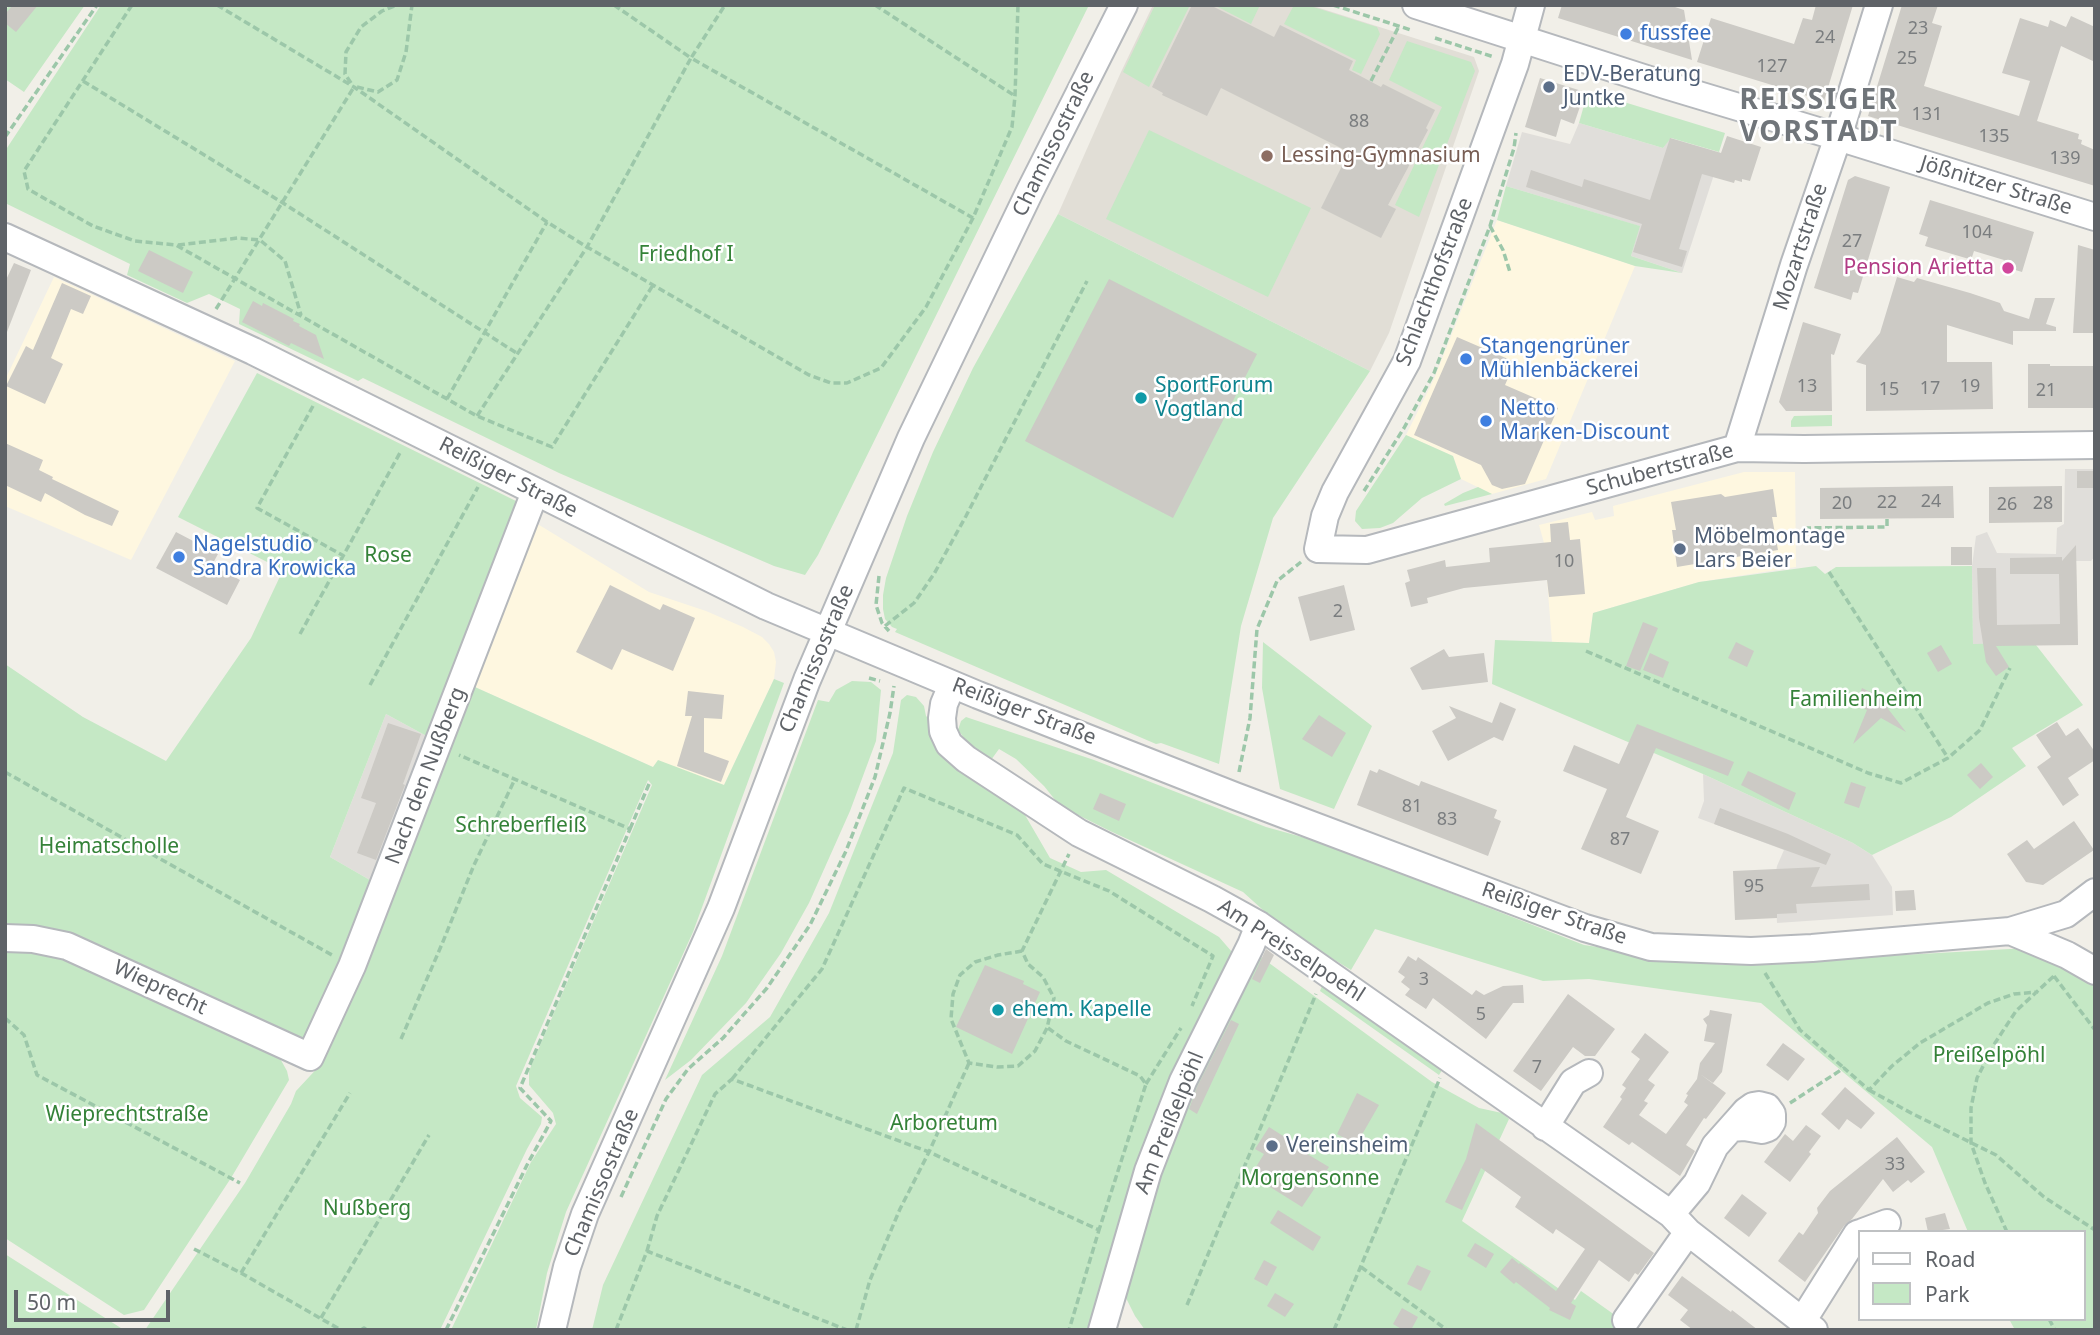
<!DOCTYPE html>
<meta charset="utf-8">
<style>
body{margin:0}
#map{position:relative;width:2100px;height:1335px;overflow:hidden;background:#f1efe8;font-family:"Noto Sans",sans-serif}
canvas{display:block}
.frame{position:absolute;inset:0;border:7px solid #5f6368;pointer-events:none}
.legend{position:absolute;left:1858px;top:1230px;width:228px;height:91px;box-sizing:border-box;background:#fff;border:2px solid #bfc1c3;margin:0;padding:9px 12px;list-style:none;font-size:21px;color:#5f6368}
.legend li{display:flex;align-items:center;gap:14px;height:35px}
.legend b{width:35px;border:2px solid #bfc1c3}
.scale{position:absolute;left:14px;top:1290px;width:156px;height:32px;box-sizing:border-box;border:4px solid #5f6368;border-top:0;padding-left:9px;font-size:21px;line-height:24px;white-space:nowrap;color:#5f6368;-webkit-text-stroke:5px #fff;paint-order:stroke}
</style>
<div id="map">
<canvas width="2100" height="1335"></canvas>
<div class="frame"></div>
<ul class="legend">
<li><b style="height:9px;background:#fff"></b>Road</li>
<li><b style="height:19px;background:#c5e8c5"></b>Park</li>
</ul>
<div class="scale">50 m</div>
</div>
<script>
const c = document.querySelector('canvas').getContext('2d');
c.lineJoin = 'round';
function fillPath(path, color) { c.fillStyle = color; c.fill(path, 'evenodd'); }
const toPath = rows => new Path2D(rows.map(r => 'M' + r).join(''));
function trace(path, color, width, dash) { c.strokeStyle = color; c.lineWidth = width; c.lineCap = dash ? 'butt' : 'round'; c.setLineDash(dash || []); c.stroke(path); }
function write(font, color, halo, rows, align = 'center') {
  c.font = font + ' "Noto Sans",sans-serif'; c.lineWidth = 5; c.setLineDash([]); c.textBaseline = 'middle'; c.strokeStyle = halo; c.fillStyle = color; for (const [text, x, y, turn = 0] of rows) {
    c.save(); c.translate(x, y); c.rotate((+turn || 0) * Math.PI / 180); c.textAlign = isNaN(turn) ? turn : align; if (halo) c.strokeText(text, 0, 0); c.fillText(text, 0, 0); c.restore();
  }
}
const commercial = toPath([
 [1497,220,1635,266,1546,479,1492,494,1461,479,1453,456,1406,435,1434,379],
 [54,277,235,361,131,560,5,506,5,380],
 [1744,472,1795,472,1796,567,1699,582,1593,613,1589,643,1552,642,1544,543,1539,525,1592,512,1595,520,1614,516,1613,506],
 [531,520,649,592,706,611,743,627,762,637,769,644,774,652,776,662,774,679,724,785,658,761,653,767,466,683]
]);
const industrial = toPath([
 [1579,123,1663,148,1670,138,1721,153,1682,273,1631,256,1639,226,1506,186,1522,132,1570,144],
 [2065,469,2095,469,2095,556,2091,561,2076,561,2078,645,1973,644,1972,566,1976,536,1987,532,1997,553,2056,554,2057,528,2064,524],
 [386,714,432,739,375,883,330,857],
 [1703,774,1853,843,1872,855,1892,887,1893,915,1777,923,1775,877,1777,866,1784,850,1698,818,1704,801]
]);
const education = toPath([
 [1153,5,1310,5,1474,57,1479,71,1389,333,1370,371,1058,214,1121,72]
]);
const green = toPath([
 [10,5,85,5,24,92,5,79,5,10],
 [101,5,1089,5,818,555,805,575,774,566,559,473,363,378,358,381,239,324,240,309,209,294,187,303,127,275,130,264,5,203,5,151],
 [1155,5,1190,5,1149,87,1123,72],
 [1214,5,1260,5,1251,24],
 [1294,5,1307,5,1377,27,1380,34,1361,74,1352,70,1356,60,1284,24],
 [1407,41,1471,62,1475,71,1419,217,1395,205,1442,107,1389,80],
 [1588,91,1725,133,1719,152,1671,138,1663,148,1579,123],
 [1149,130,1311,208,1268,297,1106,219],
 [1506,186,1640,226,1631,256,1682,273,1635,266,1497,220],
 [1058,214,1370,371,1273,518,1241,626,1219,764,1161,743,1156,744,895,632,897,629,892,627,885,619,883,609,883,595,886,578,907,516,933,452,973,368],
 [257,373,520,503,432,739,386,714,330,857,375,883,306,1044,5,930,5,664,83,717,166,761,251,638,283,570,178,517],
 [1832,415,1832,426,1791,427,1791,421,1794,416],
 [1406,435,1453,456,1461,479,1422,498,1393,523,1380,528,1362,529,1355,521,1356,511],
 [1478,487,1492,494,1445,506,1444,504,1463,493],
 [1816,566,1825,574,1836,567,1972,566,1973,644,2018,643,2036,645,2083,705,2012,748,2026,766,1951,817,1872,855,1853,843,1703,774,1492,684,1495,640,1589,643,1593,613,1699,582],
 [1263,642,1372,726,1334,809,1280,789,1262,688],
 [774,679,784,683,693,932,566,1212,547,1273,536,1330,451,1330,531,1162,556,1124,553,1113,529,1085,529,1071,652,785,648,780,516,1086,520,1098,542,1117,541,1124,527,1149,440,1330,145,1330,245,1183,291,1104,296,1091,323,1062,444,749,466,683,653,767,658,760,724,785],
 [852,681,871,682,881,690,876,741,850,811,809,903,781,953,746,1003,691,1060,665,1080,722,956,818,700,829,702,836,690],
 [907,695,916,697,924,706,926,716,1028,810,1025,815,1050,858,1081,872,1106,870,1219,937,1232,952,1151,1146,1093,1330,592,1330,603,1285,702,1075,770,1017,829,913,893,753,901,700],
 [966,717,1094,760,1266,827,1320,842,1584,945,1723,965,2028,948,2095,986,2095,1330,2015,1330,2009,1319,2084,1319,2084,1232,1968,1232,1932,1147,1761,1003,1589,979,1543,981,1375,929,1351,970,1284,929,1243,892,1110,831,1060,806,1044,786,1016,759,999,749,991,760,974,751,958,730,961,721],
 [5,944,81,957,277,1053,287,1071,289,1080,231,1178,144,1310,124,1315,5,1238],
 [1254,952,1432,1082,1479,1108,1502,1113,1509,1119,1462,1221,1575,1300,1581,1291,1619,1318,1613,1330,1145,1330,1135,1316,1125,1296,1154,1170],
 [1324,981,1444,1067,1439,1075,1320,991],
 [5,1254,124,1330,5,1330]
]);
const building = toPath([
 [13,5,38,5,16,32,5,23,5,14],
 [1192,5,1210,5,1274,37,1280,25,1353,61,1349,70,1381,87,1383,84,1435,110,1426,128,1428,130,1388,205,1396,209,1381,238,1321,208,1349,152,1221,88,1207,116,1162,95,1163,93,1152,87],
 [1562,5,1669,5,1684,10,1692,60,1558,18],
 [1816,5,1853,5,1824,101,1697,62,1711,18,1794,44,1803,18,1812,20],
 [1902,5,1938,5,1932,23,1942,26,1924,86,2019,116,2030,81,2002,73,2020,18,2048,27,2050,20,2066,27,2071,16,2095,27,2095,62,2061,46,2037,121,2079,134,2078,139,2082,140,2081,144,2095,150,2095,186,1868,116],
 [1540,78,1585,92,1574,124,1561,119,1556,137,1525,127],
 [1727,136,1761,147,1750,181,1742,179,1742,182,1735,180,1734,183,1702,174,1679,249,1687,251,1682,267,1633,252,1642,224,1526,187,1531,170,1582,187,1584,179,1650,200,1670,138,1721,153],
 [1855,176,1890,187,1858,293,1853,292,1851,300,1814,288,1848,180],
 [1930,200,2034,232,2022,272,2002,266,2004,260,1974,251,1972,257,1970,256,1969,259,1925,246,1928,237,1919,234],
 [2078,245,2095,250,2095,333,2073,333],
 [149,250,193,272,183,293,138,271],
 [14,263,31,270,7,332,5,332,5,282],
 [1897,277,1914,282,1917,278,1970,293,2000,303,2004,311,2029,319,2035,298,2055,298,2046,324,2056,327,2056,331,2013,331,2013,345,1947,325,1947,362,1992,362,1993,409,1866,411,1866,365,1856,362,1880,333],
 [1109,279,1257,354,1173,518,1025,441],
 [62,283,91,296,83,314,71,309,51,358,63,364,45,404,6,386,26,346,33,350],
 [253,301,262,306,263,303,294,319,293,321,300,324,299,326,316,335,324,359,291,343,289,346,242,322],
 [1803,322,1841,334,1834,355,1831,354,1832,411,1786,411,1779,402],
 [1457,337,1515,362,1505,385,1558,408,1525,484,1502,489,1492,485,1481,465,1414,435],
 [2028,364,2050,364,2050,366,2095,366,2095,408,2028,408],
 [5,443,43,460,39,470,53,477,52,479,119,511,112,526,85,515,45,493,41,502,5,485],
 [2077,471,2095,471,2095,488,2077,488],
 [1953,486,1954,518,1820,519,1820,488],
 [2062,486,2062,522,1989,523,1989,487],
 [1773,489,1777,517,1772,517,1778,550,1677,567,1672,530,1676,530,1671,502,1721,494,1725,497],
 [1568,522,1570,540,1580,539,1585,594,1549,597,1547,580,1464,588,1427,598,1428,603,1411,607,1405,583,1410,581,1407,570,1445,560,1446,567,1490,562,1489,548,1551,542,1550,524],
 [176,532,218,554,212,565,240,580,227,605,156,568],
 [2076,545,2078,645,1996,646,2009,667,1996,676,1986,662,1979,618,1977,568,1996,568,1997,625,2060,624,2059,574,2010,574,2010,558,2062,557,2062,561],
 [1951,547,1972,547,1972,565,1951,565],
 [610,585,660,610,663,604,695,618,673,671,622,649,612,670,576,652],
 [1344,585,1355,630,1310,641,1298,597],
 [1643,622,1658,628,1640,671,1626,666],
 [1736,642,1754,651,1747,667,1728,658],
 [1941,645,1952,664,1938,672,1927,653],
 [1444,649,1449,657,1484,653,1488,682,1422,690,1410,668],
 [1650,653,1669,662,1663,678,1643,670],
 [1862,688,1874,694,1875,692,1906,732,1881,718,1853,744,1867,710,1856,704],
 [688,691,724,695,722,719,704,718,704,752,729,761,721,782,677,766,692,716,685,716],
 [1500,702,1516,709,1503,741,1494,737,1448,761,1432,731,1456,718,1449,706,1492,723],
 [1319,715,1346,733,1332,757,1302,739],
 [2057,722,2066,736,2078,728,2095,752,2095,760,2068,778,2079,795,2063,806,2037,767,2051,757,2036,735],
 [388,723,421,734,403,784,405,785,376,860,357,853,376,803,361,798],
 [1637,724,1734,762,1728,776,1656,748,1626,817,1659,831,1641,874,1581,849,1607,789,1563,771,1574,745,1619,764],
 [1981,763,1993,777,1980,789,1967,775],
 [1379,769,1419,786,1421,781,1497,810,1494,818,1501,821,1488,856,1357,805,1370,770,1377,773],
 [1748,771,1796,793,1789,810,1741,785],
 [1851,782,1866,787,1859,808,1844,803],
 [1100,793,1126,804,1119,821,1093,809],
 [1720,808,1788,834,1831,854,1826,865,1714,824],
 [2074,821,2094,850,2043,885,2026,882,2007,854,2027,840,2034,849],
 [1820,867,1811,887,1869,884,1870,900,1796,904,1797,913,1777,914,1777,918,1735,920,1733,871],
 [1914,890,1916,910,1896,911,1895,891],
 [1266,949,1274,955,1260,983,1252,979],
 [1408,956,1416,961,1418,957,1472,995,1476,990,1484,995,1503,986,1523,985,1524,1003,1513,1003,1486,1039,1433,998,1426,1009,1405,995,1410,989,1401,982,1405,977,1398,972],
 [985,965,1024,981,1023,984,1040,992,1012,1054,956,1027],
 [1568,994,1615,1029,1595,1056,1585,1056,1573,1047,1541,1091,1513,1071],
 [1710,1010,1732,1014,1722,1072,1713,1083,1700,1074,1726,1093,1706,1119,1704,1118,1686,1145,1695,1151,1680,1176,1632,1142,1629,1145,1603,1127,1622,1099,1620,1097,1626,1088,1622,1085,1640,1059,1631,1052,1645,1033,1669,1052,1648,1080,1655,1085,1644,1101,1648,1103,1639,1115,1666,1134,1688,1105,1684,1102,1688,1095,1686,1094,1697,1079,1700,1063,1715,1043,1704,1041,1707,1025,1703,1019,1709,1015],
 [1231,1020,1239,1024,1197,1114,1189,1109,1197,1087],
 [1783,1043,1805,1059,1788,1081,1766,1065],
 [1845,1087,1875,1113,1861,1129,1847,1119,1839,1130,1821,1114],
 [1357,1093,1379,1105,1356,1145,1337,1134],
 [1476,1123,1654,1253,1638,1275,1635,1273,1629,1282,1599,1260,1571,1303,1576,1306,1570,1320,1549,1310,1550,1308,1516,1282,1514,1284,1500,1272,1512,1258,1519,1264,1520,1263,1556,1291,1585,1249,1556,1229,1553,1234,1515,1207,1521,1197,1481,1168,1462,1210,1445,1202,1466,1159],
 [1806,1125,1821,1136,1809,1152,1811,1154,1790,1182,1764,1162,1785,1134,1793,1141],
 [1269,1127,1291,1141,1289,1143,1329,1167,1302,1207,1251,1175,1264,1154,1255,1149],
 [1897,1137,1925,1172,1911,1183,1908,1180,1893,1192,1883,1179,1852,1219,1844,1226,1805,1282,1778,1261,1799,1232,1803,1235,1818,1213,1817,1208,1830,1191],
 [1742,1194,1767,1213,1749,1237,1724,1218],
 [1278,1210,1321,1237,1313,1251,1270,1223],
 [1945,1213,1950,1229,1928,1232,1925,1218],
 [1475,1243,1494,1254,1486,1268,1467,1256],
 [1264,1260,1277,1267,1267,1286,1254,1279],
 [1417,1265,1431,1271,1421,1291,1407,1284],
 [1682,1276,1731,1312,1732,1310,1758,1330,1693,1330,1680,1320,1688,1310,1668,1295],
 [1275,1293,1294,1304,1285,1317,1267,1306],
 [1402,1308,1418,1317,1411,1330,1403,1330,1393,1324]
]);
const path = toPath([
 [132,5,24,171,28,189,93,226,135,241,176,245,477,416,552,447,653,285],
 [217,5,354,87,547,222,587,247,809,375,831,383,847,383,881,368,926,307,973,218,1012,127,1015,96,1018,5],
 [614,5,691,58,725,5],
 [875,5,1015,96],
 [1333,5,1411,30],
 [1435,38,1494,57],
 [83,81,283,203,518,354],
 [1371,81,1399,26],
 [351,83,345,74,346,52,361,27,382,11,397,5],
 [357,87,378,92,397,80,406,52,412,5],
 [5,137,97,5],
 [1490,226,1503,250,1510,272],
 [178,245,238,238,260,240,285,261,301,315],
 [216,309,354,87],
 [447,399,547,222],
 [313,406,257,508,344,556],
 [477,416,587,247,691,58,973,218],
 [1364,491,1404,428,1434,373,1490,226,1514,148,1516,133],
 [1804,528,1887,527,1887,519],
 [1829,572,1948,758],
 [879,576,876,605,882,623,889,631],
 [885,626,914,603,934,574,966,516,1087,281],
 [300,634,401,451],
 [1586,651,1868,773,1901,783,1948,758,1980,730,2010,668],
 [869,678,880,681],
 [370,685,478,487],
 [5,772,332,955],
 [1239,772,1250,718,1257,629,1277,581,1301,562],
 [630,829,649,784],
 [1022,951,998,955,975,962,960,975,953,994,951,1019,969,1063,997,1067,1018,1066,1035,1051,1047,1028,1054,998,1043,977,1028,964,1022,951,1069,854],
 [1765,973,1800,1030,1844,1068],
 [2054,976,2095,1030],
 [5,1018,24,1035,37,1075,240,1183],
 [1048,1028,1066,1041,1140,1076,1146,1084,1099,1230],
 [401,1039,442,944,474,865,515,779],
 [732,1079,822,969,904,788,1017,835,1043,864,1109,891,1213,956,1192,1006],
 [1146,1084,1181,1028],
 [1869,1090,1913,1114,1996,1155,2044,1197,2095,1230],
 [1790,1103,1844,1068,1869,1090,1892,1066,1920,1043,1988,1003,2014,994,2038,992],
 [621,1197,666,1099,688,1069,723,1038,767,988,810,925,846,851,875,777,890,713,894,686],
 [2007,1232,1985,1183,1971,1143,1971,1108,1977,1078,1995,1043,2016,1011,2055,975],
 [194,1249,241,1273,341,1330],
 [647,1251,657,1216,715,1094,732,1079,929,1152,1099,1230,1069,1330],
 [1361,1267,1447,1330],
 [241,1273,350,1093],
 [1187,1305,1316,994],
 [321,1318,429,1135],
 [2049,1319,2055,1330],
 [361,1330,364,1328,367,1330],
 [446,1330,527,1165,551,1121,520,1088,630,829,459,755],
 [616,1330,647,1251,847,1330],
 [856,1330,870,1280,900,1209,929,1152,969,1063],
 [1334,1330,1440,1078]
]);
const minor = toPath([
 [1416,5,1665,85,1838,137,2095,217],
 [1531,5,1515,64,1407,361,1335,492,1325,516,1318,549,1367,550,1737,448,1804,449,2095,445],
 [5,237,253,351,766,606,978,695,1235,796,1585,928,1651,947,1751,951,1812,948,2010,931,2066,914,2095,892],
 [1737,448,1794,265,1838,137,1879,5],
 [952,685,944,704,942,718,943,731,949,744,966,759,1079,833,1212,899,1259,925,1671,1214,1688,1232,1814,1330],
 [2010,931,2067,955,2095,971],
 [5,938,33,939,67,946,310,1057,352,966,535,492],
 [1545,1127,1573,1082,1589,1073],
 [1671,1214,1697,1183,1715,1146,1739,1119,1746,1111,1753,1106,1759,1105,1767,1107,1772,1114,1772,1122,1768,1128,1762,1130,1744,1127,1731,1128],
 [1863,1232,1887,1223],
 [1626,1320,1688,1232],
 [1803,1320,1857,1234,1860,1233],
 [552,1330,567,1267,585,1214,721,908,807,680,911,438,1030,191,1124,5],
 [1102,1330,1148,1171,1183,1081,1251,945,1259,925]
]);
const markers = [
 [1626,34,7,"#3f7fe0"],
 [1549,87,7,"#5c6f8a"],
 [1267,156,7,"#8d6e63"],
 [2008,268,7,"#d1479c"],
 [1466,359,7,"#3f7fe0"],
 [1141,398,7,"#0f9aa8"],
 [1486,421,7,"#3f7fe0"],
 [1680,549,7,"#5c6f8a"],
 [179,557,7,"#3f7fe0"],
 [998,1010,7,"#0f9aa8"],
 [1272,1146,7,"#5c6f8a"]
];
const numberNames = [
 ["23",1918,29],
 ["24",1825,38],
 ["25",1907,59],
 ["127",1772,67],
 ["131",1927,115],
 ["88",1359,122],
 ["135",1994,137],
 ["139",2065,159],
 ["104",1977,233],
 ["27",1852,242],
 ["13",1807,387],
 ["19",1970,387],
 ["17",1930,389],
 ["15",1889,390],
 ["21",2046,391],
 ["24",1931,502],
 ["22",1887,503],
 ["20",1842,504],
 ["28",2043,504],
 ["26",2007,505],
 ["10",1564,562],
 ["2",1338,612],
 ["81",1412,807],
 ["83",1447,820],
 ["87",1620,840],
 ["95",1754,887],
 ["3",1424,980],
 ["5",1481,1015],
 ["7",1537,1068],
 ["33",1895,1165]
];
const shopNames = [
 ["fussfee",1640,34],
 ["Stangengrüner",1480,347],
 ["Mühlenbäckerei",1480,371],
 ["Netto",1500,409],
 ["Marken-Discount",1500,433],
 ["Nagelstudio",193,545],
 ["Sandra Krowicka",193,569]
];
const serviceNames = [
 ["EDV-Beratung",1563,75],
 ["Juntke",1563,99],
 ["Möbelmontage",1694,537],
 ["Lars Beier",1694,561],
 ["Vereinsheim",1286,1146]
];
const streetNames = [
 ["Chamissostraße",1054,144,-64],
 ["Jößnitzer Straße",1996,186,17],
 ["Mozartstraße",1801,247,-72],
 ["Schlachthofstraße",1435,282,-69],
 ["Schubertstraße",1660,470,-15],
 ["Reißiger Straße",508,478,27],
 ["Chamissostraße",817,659,-67],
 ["Reißiger Straße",1024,712,21],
 ["Nach den Nußberg",426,776,-69],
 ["Reißiger Straße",1554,914,19],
 ["Am Preisselpoehl",1291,951,33],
 ["Wieprecht",160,988,25],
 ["Am Preißelpöhl",1170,1123,-68],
 ["Chamissostraße",602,1183,-67]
];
const educationNames = [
 ["Lessing-Gymnasium",1281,156]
];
const parkNames = [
 ["Friedhof I",686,255],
 ["Rose",388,556],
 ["Familienheim",1856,700],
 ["Schreberfleiß",521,826],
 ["Heimatscholle",109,847],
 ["Preißelpöhl",1989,1056],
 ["Wieprechtstraße",127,1115],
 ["Arboretum",944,1124],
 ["Morgensonne",1310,1179],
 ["Nußberg",367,1209]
];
const hotelNames = [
 ["Pension Arietta",1994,268]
];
const cultureNames = [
 ["SportForum",1155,386],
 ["Vogtland",1155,410],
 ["ehem. Kapelle",1012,1010]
];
const districtNames = [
 ["REISSIGER",1819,101],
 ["VORSTADT",1819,133]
];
fillPath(commercial, '#fef7e0');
fillPath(industrial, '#e0deda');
fillPath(education, '#e1ded6');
fillPath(green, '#c5e8c5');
fillPath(building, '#cccac5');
trace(minor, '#b5b8bc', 30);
trace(path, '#9cc7a9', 3.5, [7, 3.5]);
trace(minor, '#fff', 26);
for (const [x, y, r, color] of markers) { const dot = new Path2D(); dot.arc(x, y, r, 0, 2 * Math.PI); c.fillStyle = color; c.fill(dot); trace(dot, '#fff', 2.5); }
write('18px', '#7a7d7f', null, numberNames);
write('21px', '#366cbe', '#fff', shopNames, 'left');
write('21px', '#4e5e75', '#fff', serviceNames, 'left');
write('21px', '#5f6368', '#fff', streetNames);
write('21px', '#785e54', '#fff', educationNames, 'left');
write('21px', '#348238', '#fff', parkNames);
write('21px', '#b23c85', '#fff', hotelNames, 'right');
write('21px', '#0d838f', '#fff', cultureNames, 'left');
c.letterSpacing = '2px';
write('bold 28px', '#70757a', '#fff', districtNames);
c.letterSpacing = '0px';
</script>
